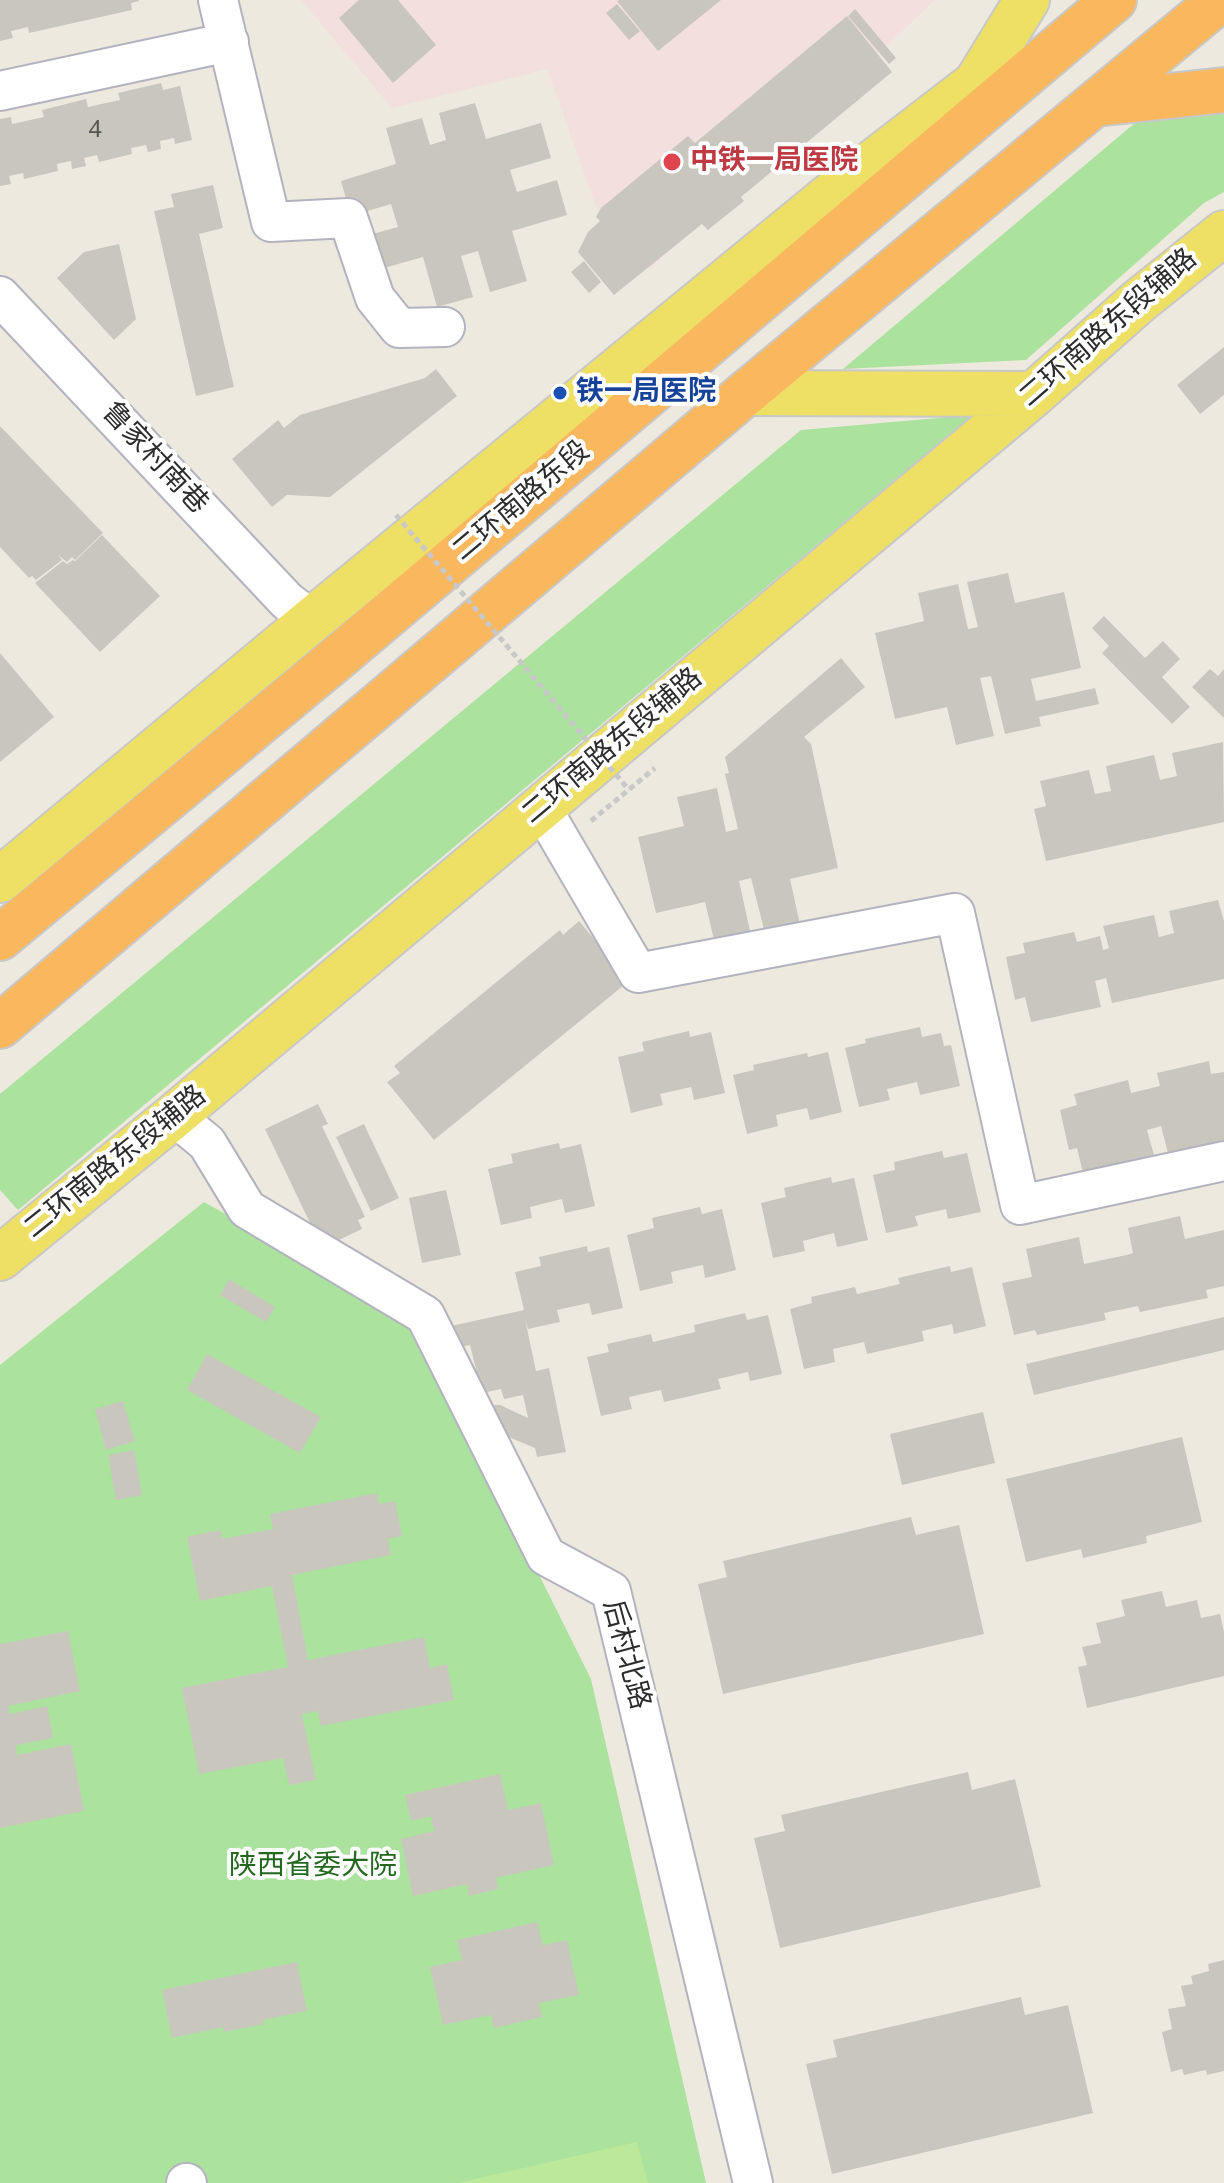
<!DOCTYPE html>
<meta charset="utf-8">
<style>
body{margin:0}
canvas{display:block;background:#ede9df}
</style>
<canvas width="1224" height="2183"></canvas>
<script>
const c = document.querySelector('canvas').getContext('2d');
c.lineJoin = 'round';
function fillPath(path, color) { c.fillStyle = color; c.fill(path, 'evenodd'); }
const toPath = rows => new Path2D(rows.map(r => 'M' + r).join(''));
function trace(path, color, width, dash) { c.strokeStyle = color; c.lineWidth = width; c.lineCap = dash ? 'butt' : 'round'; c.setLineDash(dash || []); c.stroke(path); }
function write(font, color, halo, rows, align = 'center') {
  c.font = font + ' "Nunito Sans","Noto Sans SC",sans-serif'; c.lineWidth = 8; c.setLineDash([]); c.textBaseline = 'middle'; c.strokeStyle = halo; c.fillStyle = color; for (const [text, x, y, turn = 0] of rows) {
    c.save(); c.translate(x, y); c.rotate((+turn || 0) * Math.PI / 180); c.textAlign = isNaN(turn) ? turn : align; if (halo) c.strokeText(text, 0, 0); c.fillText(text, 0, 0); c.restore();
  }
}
const medical = toPath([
 [301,0,935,0,650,269,600,217,547,69,392,108]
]);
const green = toPath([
 [1224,111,1224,192,1204,203,1026,360,843,369,1136,122],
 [973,415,18,1210,0,1190,0,1094,801,430],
 [204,1202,411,1318,591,1679,706,2183,0,2183,0,1365]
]);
const pitch = toPath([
 [637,2142,648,2183,458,2183]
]);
const building = toPath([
 [0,0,139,0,139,1,131,3,132,10,29,33,28,27,11,31,13,38,0,41],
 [398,0,436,45,393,83,339,18,359,0],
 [619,0,721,0,658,51,617,1],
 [617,4,640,31,629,40,606,13],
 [855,9,896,58,889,64,848,16],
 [847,16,892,72,741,197,744,201,708,230,702,224,614,295,578,252,588,232,600,221,596,217,601,208,688,136,695,143],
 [161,83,163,90,180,86,192,140,175,144,174,138,160,141,161,149,148,152,146,145,131,148,132,154,99,162,97,155,84,158,86,166,72,169,71,161,57,164,58,171,24,179,23,173,9,176,11,184,0,186,0,119,11,117,12,124,44,117,42,110,86,99,88,107,120,100,118,93],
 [475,103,486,139,541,123,551,158,510,170,517,192,557,180,567,215,512,231,527,281,490,292,478,251,461,256,473,297,437,307,423,257,377,270,358,238,398,227,391,204,351,216,341,181,396,164,386,128,422,118,430,145,446,140,439,113],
 [213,185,223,228,199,234,234,387,196,396,154,211,174,207,171,194],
 [119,244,136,319,114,340,57,278,84,252],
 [584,261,601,282,589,293,571,272],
 [1224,347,1224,395,1200,414,1177,385],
 [436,369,457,396,330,497,287,495,272,507,232,459,278,420,284,428,300,415,425,378],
 [0,426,103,533,75,560,72,557,67,562,58,555,62,560,36,580,32,576,29,578,0,547],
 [102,535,160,596,100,652,35,583,63,561,67,564,73,560,75,561],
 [1008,573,1015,603,1064,592,1081,668,1031,679,1036,701,1095,688,1099,704,1039,717,1041,726,1005,734,991,676,980,678,994,736,956,745,947,707,895,719,875,633,924,621,918,593,958,584,968,629,978,627,967,582],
 [1104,616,1145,658,1163,641,1180,659,1162,677,1190,707,1172,724,1102,653,1109,646,1092,628],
 [0,653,54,717,0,762],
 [841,658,865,687,804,737,811,744,838,868,790,879,801,929,766,937,751,878,739,881,752,940,716,948,705,902,656,913,638,837,684,826,677,797,717,788,726,832,738,829,725,774,729,773,725,757],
 [1210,669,1218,676,1224,669,1224,718,1192,687],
 [1223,742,1224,822,1046,861,1034,809,1046,806,1040,781,1089,770,1095,794,1111,791,1106,766,1154,755,1160,780,1177,776,1172,753],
 [1218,900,1224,921,1224,979,1112,1003,1106,978,1095,981,1101,1007,1031,1022,1025,997,1015,1000,1006,957,1025,953,1023,943,1074,932,1077,942,1100,936,1103,950,1109,948,1103,926,1154,915,1159,937,1174,933,1169,911],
 [579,921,629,981,434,1140,387,1082,400,1073,394,1066,560,930,563,935],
 [920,1027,922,1037,941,1033,944,1046,951,1045,960,1086,920,1095,917,1082,887,1089,890,1100,859,1107,845,1048,866,1043,865,1039],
 [689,1031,690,1037,711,1032,725,1093,694,1100,691,1087,660,1094,663,1105,631,1113,618,1057,644,1051,642,1042],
 [828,1052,842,1112,810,1120,807,1108,776,1115,778,1126,747,1134,733,1075,754,1070,753,1065,807,1053,808,1057],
 [1209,1061,1211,1074,1224,1072,1224,1140,1168,1153,1161,1126,1147,1130,1154,1155,1083,1173,1077,1148,1069,1150,1060,1110,1077,1105,1074,1094,1128,1080,1131,1093,1160,1086,1157,1073],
 [318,1104,328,1124,322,1126,365,1217,358,1220,362,1229,322,1248,265,1129],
 [364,1124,399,1198,371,1211,336,1137],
 [559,1143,560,1149,581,1144,595,1206,565,1213,562,1199,530,1207,532,1218,501,1225,488,1169,513,1163,511,1154],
 [942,1151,944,1158,967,1153,981,1212,948,1219,946,1209,915,1216,918,1226,886,1233,873,1175,895,1170,894,1162],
 [831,1177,832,1183,854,1178,868,1240,837,1247,834,1233,803,1241,805,1251,773,1258,761,1203,786,1197,784,1188],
 [446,1190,461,1255,422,1263,409,1198],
 [700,1207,702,1214,722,1209,736,1270,705,1278,703,1265,671,1272,673,1283,640,1291,627,1235,654,1228,652,1218],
 [1180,1216,1185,1239,1224,1230,1224,1286,1206,1290,1208,1298,1140,1312,1138,1306,1104,1313,1106,1320,1037,1335,1035,1330,1014,1335,1002,1283,1032,1277,1026,1249,1079,1237,1084,1264,1131,1254,1133,1253,1128,1228],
 [587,1246,588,1252,609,1247,623,1308,592,1315,589,1303,557,1310,560,1322,528,1329,525,1319,536,1371,549,1368,566,1452,537,1457,535,1448,492,1430,480,1405,500,1405,528,1418,523,1395,504,1399,501,1389,482,1393,470,1345,455,1348,451,1326,524,1310,515,1272,541,1266,539,1257],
 [950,1266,951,1272,972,1267,986,1326,954,1334,952,1324,922,1331,924,1341,867,1354,864,1342,833,1349,835,1362,804,1369,790,1309,812,1303,811,1297,855,1287,857,1294,900,1284,898,1278],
 [229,1279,275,1307,266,1322,220,1295],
 [745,1313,747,1320,768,1315,782,1374,750,1381,748,1372,718,1379,721,1389,664,1402,661,1390,629,1397,632,1409,601,1416,587,1357,609,1352,607,1344,651,1334,653,1342,695,1332,694,1325],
 [1224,1317,1224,1350,1034,1395,1026,1364],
 [207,1354,321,1417,300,1453,187,1390],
 [123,1401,135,1441,106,1450,95,1409],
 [983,1412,995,1463,902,1485,890,1434],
 [1182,1437,1202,1522,1146,1536,1147,1543,1083,1558,1081,1549,1026,1562,1006,1479],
 [134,1450,142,1495,116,1500,108,1455],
 [377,1493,379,1504,395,1501,402,1536,388,1539,391,1555,292,1575,308,1660,424,1637,430,1668,447,1664,454,1700,321,1726,318,1711,302,1714,316,1780,289,1785,283,1758,199,1774,182,1688,288,1667,272,1586,200,1601,187,1537,220,1530,223,1539,273,1529,270,1514],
 [911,1517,916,1535,959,1525,984,1634,723,1694,698,1584,727,1577,723,1561],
 [1162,1591,1166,1607,1197,1600,1201,1618,1220,1614,1224,1632,1224,1676,1087,1708,1078,1667,1087,1665,1082,1647,1101,1643,1096,1623,1125,1616,1121,1600],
 [68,1631,80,1691,8,1706,10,1714,47,1706,53,1738,16,1745,17,1755,71,1744,84,1811,0,1828,0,1644],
 [968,1772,972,1790,1015,1779,1041,1887,780,1948,754,1838,785,1831,781,1815],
 [500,1774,508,1810,541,1803,554,1865,496,1878,498,1889,469,1896,467,1884,413,1896,401,1839,434,1831,431,1816,411,1821,405,1795],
 [537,1922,543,1945,567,1940,579,1995,539,2003,542,2017,494,2028,491,2015,443,2025,430,1967,462,1960,457,1940],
 [1224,1960,1224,2071,1207,2075,1206,2070,1184,2075,1182,2069,1171,2072,1162,2032,1172,2029,1168,2009,1186,2006,1181,1986,1193,1984,1191,1976,1209,1971,1208,1964],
 [297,1962,307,2011,263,2020,264,2024,224,2032,223,2027,172,2038,162,1990],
 [1021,1997,1025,2015,1068,2005,1093,2113,832,2174,806,2064,837,2057,833,2040]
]);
const path = toPath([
 [591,821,655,768]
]);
const minor = toPath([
 [218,0,271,222,348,218,375,298,399,328,445,327],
 [0,91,229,42],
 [0,296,287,601,312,620],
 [541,807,638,973,955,913,1020,1205,1224,1161],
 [174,1116,207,1143,247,1209,425,1315,546,1556,611,1591,753,2183],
 [186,2183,187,2183]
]);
const major = toPath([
 [746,393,1034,394],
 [0,880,312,620,837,190,976,83,1027,0],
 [0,1258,174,1116,1034,394,1139,301,1224,233]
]);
const highway = toPath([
 [1095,104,1224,90],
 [0,938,342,654,1114,0],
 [0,1026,746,393,1220,0]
]);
const pathBridge = toPath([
 [396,515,629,790]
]);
const markers = [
 [672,162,10,"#e0444e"],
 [560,393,8,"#1a4fb4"]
];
const numberNames = [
 ["4",95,131]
];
const healthNames = [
 ["中铁一局医院",690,162]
];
const streetNames = [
 ["二环南路东段辅路",1109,329,-41],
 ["鲁家村南巷",154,459,47],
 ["二环南路东段",522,502,-40],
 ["二环南路东段辅路",613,747,-40],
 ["二环南路东段辅路",116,1163,-39],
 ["后村北路",625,1655,75]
];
const transitNames = [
 ["铁一局医院",576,393]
];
const parkNames = [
 ["陕西省委大院",313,1867]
];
fillPath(medical, '#f3dfdd');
fillPath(green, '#abe29e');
fillPath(pitch, '#bce89a');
fillPath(building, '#c9c7bd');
trace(minor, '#b2b3bf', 42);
trace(major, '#c8c8c8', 48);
trace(highway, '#c8c8c8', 48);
trace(path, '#c8c8c8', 5, [6, 4]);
trace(minor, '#fff', 38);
trace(major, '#ede065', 44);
trace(highway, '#f9b75e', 44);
trace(pathBridge, '#c8c8c8', 5, [6, 4]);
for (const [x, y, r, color] of markers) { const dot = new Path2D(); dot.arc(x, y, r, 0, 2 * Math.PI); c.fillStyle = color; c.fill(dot); trace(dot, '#fff', 3); }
write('24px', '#535350', null, numberNames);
write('bold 28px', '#be3a42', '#fff', healthNames, 'left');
write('28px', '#2c2c2c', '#fff', streetNames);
write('bold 28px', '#164399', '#fff', transitNames, 'left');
write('28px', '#22681d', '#fff', parkNames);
</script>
